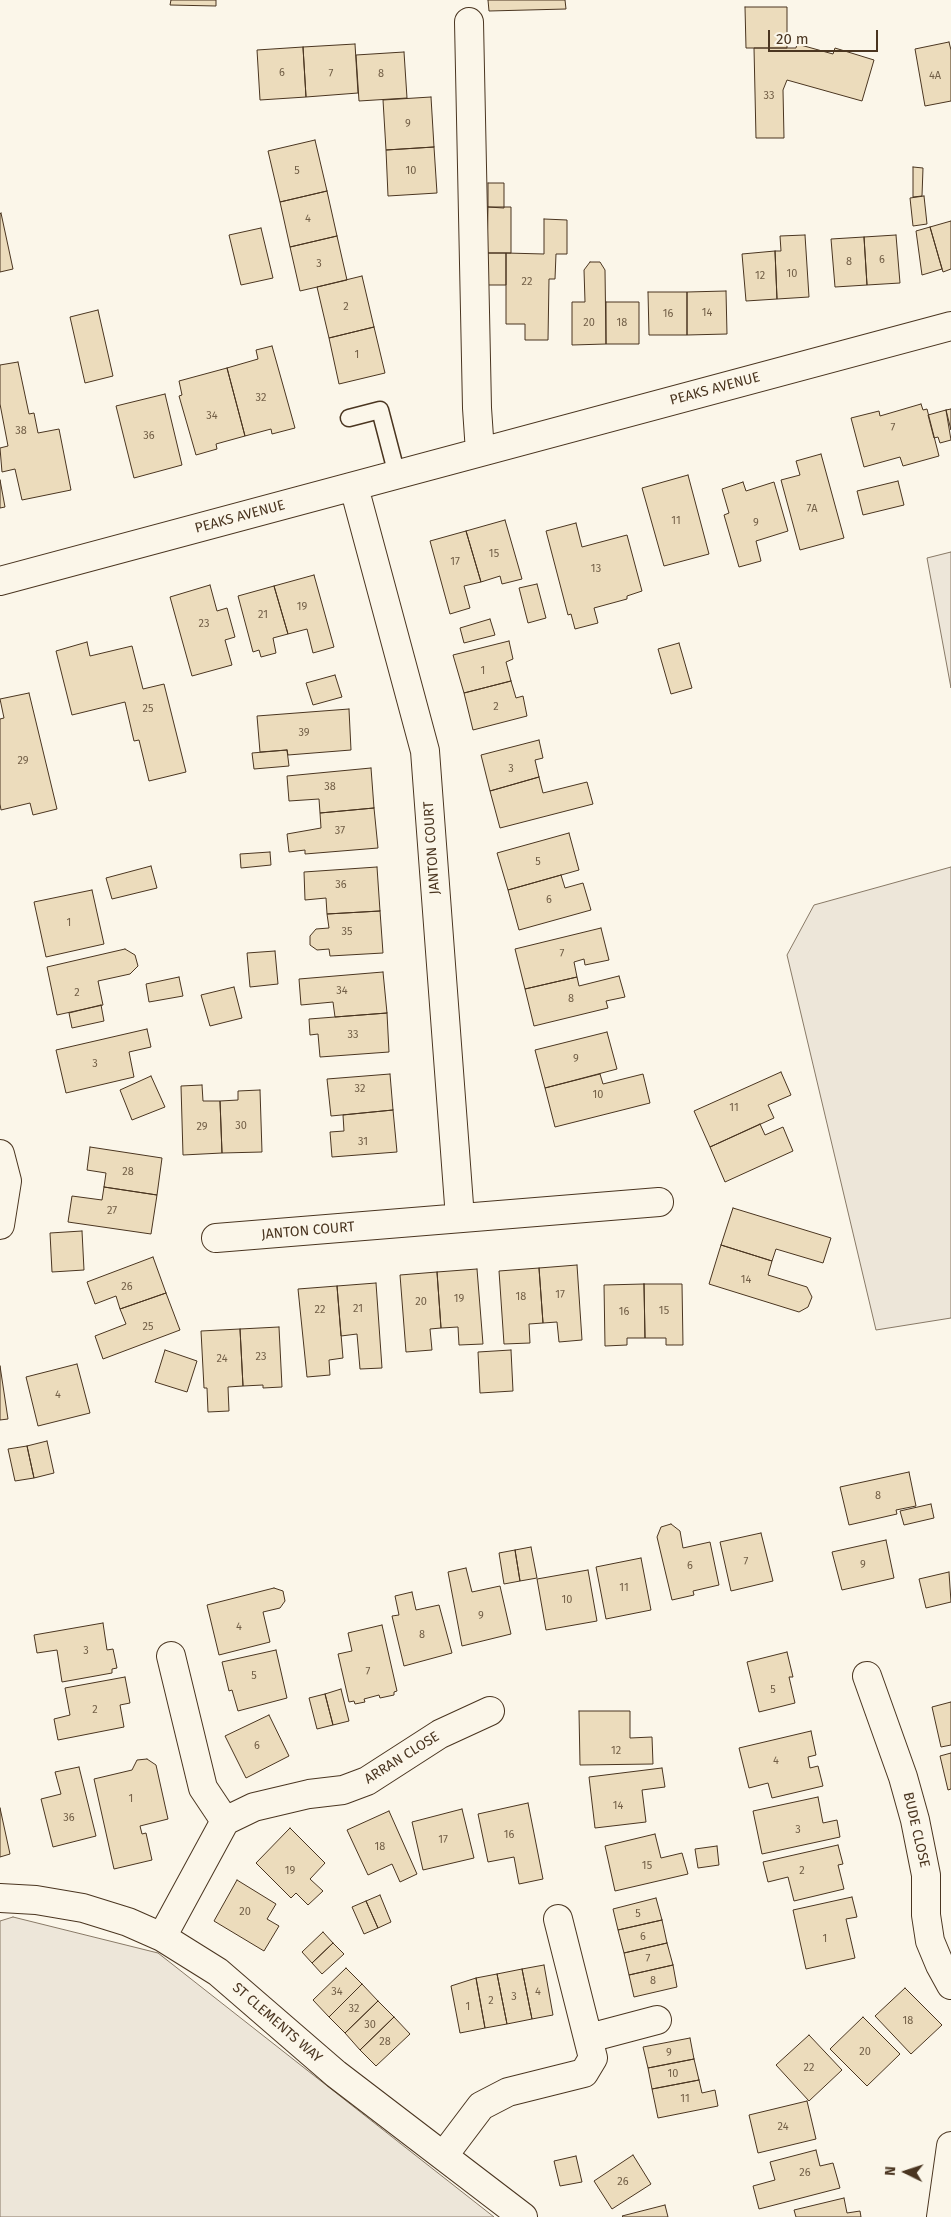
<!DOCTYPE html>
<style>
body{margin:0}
#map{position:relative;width:951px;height:2217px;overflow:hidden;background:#fbf6e9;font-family:"Fira Sans",sans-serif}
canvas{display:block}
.north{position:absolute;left:881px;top:2147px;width:50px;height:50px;-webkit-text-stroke:4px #fbf6e9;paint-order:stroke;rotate:274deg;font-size:14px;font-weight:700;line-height:20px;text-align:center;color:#4a3520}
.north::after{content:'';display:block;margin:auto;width:18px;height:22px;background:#4a3520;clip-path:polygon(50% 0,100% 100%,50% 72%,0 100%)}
.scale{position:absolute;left:768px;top:30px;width:110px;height:22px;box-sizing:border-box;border:2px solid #4a3520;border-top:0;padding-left:6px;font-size:15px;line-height:18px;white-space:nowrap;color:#4a3520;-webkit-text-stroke:4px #fbf6e9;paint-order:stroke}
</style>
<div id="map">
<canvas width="951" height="2217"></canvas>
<div class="north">N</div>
<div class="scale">20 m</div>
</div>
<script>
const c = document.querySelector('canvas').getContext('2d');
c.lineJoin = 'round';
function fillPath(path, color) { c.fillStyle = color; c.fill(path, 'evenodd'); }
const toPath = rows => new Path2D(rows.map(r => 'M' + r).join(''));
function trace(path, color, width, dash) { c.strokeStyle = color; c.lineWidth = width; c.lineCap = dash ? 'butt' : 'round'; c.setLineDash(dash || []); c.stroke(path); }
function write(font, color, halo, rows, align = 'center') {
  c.font = font + ' "Fira Sans",sans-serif'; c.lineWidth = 4; c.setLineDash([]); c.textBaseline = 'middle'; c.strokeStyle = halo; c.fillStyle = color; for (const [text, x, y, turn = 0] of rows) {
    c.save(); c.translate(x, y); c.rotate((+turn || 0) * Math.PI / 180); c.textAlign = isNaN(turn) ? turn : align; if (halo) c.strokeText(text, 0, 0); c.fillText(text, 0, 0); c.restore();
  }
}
const green = toPath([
 [951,552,951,688,927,558,951,552],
 [951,867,951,1318,876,1330,787,955,814,905,951,867],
 [13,1917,158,1953,494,2217,0,2217,0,1921,13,1917]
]);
const building = toPath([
 [171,0,216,0,216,6,170,5,171,0],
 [488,0,565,0,566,9,489,11,488,0],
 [745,7,787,7,787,48,746,48,745,7],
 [949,42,951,50,951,101,925,106,915,49,949,42],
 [355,44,358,93,306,97,303,47,355,44],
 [797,44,833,54,835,48,874,60,862,101,787,80,783,90,784,138,756,138,754,48,796,48,797,44],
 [303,47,306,97,260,100,257,50,303,47],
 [404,52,407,98,359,101,356,55,404,52],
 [431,97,434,147,386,150,383,100,431,97],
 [315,140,327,191,280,202,268,151,315,140],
 [434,147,437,193,388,196,386,150,434,147],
 [913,167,923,168,922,196,913,197,913,167],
 [488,183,504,183,504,208,488,207,488,183],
 [327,191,337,236,290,247,280,202,327,191],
 [924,196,927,224,913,226,910,198,924,196],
 [488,207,511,207,511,253,487,253,488,207],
 [1,213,13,269,0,272,0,214,1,213],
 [544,219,567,220,567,254,556,254,555,279,549,279,548,340,525,340,525,324,506,324,506,253,544,254,544,219],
 [951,221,951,269,943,272,930,227,951,221],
 [930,227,942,269,922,275,916,231,930,227],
 [261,228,273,278,241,285,229,235,261,228],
 [805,235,809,297,777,299,775,251,781,251,780,236,805,235],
 [896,235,900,283,867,285,864,237,896,235],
 [337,236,347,280,300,291,290,247,337,236],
 [864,237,867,285,835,287,831,239,864,237],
 [775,251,777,299,746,301,742,254,775,251],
 [487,253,506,253,506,285,487,285,487,253],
 [590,262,600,262,605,270,606,344,572,345,572,302,585,302,584,270,590,262],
 [362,276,374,327,329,338,317,287,362,276],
 [726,291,727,334,687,335,687,292,726,291],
 [648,292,687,292,687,335,649,335,648,292],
 [606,302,639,302,639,344,606,344,606,302],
 [98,310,113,376,85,383,70,317,98,310],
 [374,327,385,373,339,384,329,338,374,327],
 [272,346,295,428,272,434,271,429,245,436,227,368,258,359,256,350,272,346],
 [18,362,29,414,34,413,38,433,59,429,71,490,22,500,15,469,2,472,0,448,8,446,0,404,0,365,18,362],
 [227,368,245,436,216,444,217,449,196,455,179,396,182,395,179,381,227,368],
 [165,394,182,465,134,478,116,406,165,394],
 [921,404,923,410,927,409,939,456,903,466,900,457,864,467,851,418,879,411,880,416,921,404],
 [951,409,951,430,946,410,951,409],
 [946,410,951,440,940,443,938,437,934,438,928,415,946,410],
 [821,454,844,538,800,550,781,480,800,475,796,461,821,454],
 [688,475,709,554,664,566,642,488,688,475],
 [0,480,5,507,0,508,0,480],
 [898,481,904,505,863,515,857,491,898,481],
 [743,482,746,491,774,482,788,531,756,541,761,561,739,567,724,515,729,513,722,489,743,482],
 [505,520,522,579,502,584,500,576,481,582,466,531,505,520],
 [576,523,582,547,627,535,642,591,627,596,627,599,594,608,598,623,575,629,571,614,568,615,546,531,576,523],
 [466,531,481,582,464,586,470,608,450,614,430,541,466,531],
 [314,575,334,647,313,653,307,629,288,634,274,586,314,575],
 [537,584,546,618,528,623,519,588,537,584],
 [210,585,217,611,227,608,235,637,225,640,232,665,192,676,170,597,210,585],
 [274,586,288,634,273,638,276,653,261,657,259,650,253,652,238,596,274,586],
 [490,619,495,635,464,643,460,628,490,619],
 [509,641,513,659,506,662,511,681,464,693,453,655,509,641],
 [87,642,90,656,132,646,143,689,164,684,186,772,149,781,139,740,134,741,125,702,72,715,56,651,87,642],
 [679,643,692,688,671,694,658,649,679,643],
 [335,675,342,697,313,705,306,683,335,675],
 [511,681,516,698,523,696,527,716,473,730,464,693,511,681],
 [29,693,57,809,33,815,30,803,1,810,0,804,0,719,4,718,0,699,29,693],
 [349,709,351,750,288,755,287,750,260,752,257,716,349,709],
 [539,740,543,758,535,760,539,777,490,791,481,755,539,740],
 [287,750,289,766,254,769,252,753,287,750],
 [371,768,374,808,320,813,319,799,289,801,287,776,371,768],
 [539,777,543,793,587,782,593,804,500,828,490,791,539,777],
 [374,808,378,848,305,854,305,850,289,852,287,834,321,828,320,813,374,808],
 [569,833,579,870,508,890,497,853,569,833],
 [270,852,271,865,241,868,240,854,270,852],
 [151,866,157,888,112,899,106,878,151,866],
 [377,867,380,911,327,914,326,898,305,900,304,872,377,867],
 [561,875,565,888,583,883,591,910,519,930,508,890,561,875],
 [92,890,104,944,46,957,34,902,92,890],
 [380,911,383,953,330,956,329,949,317,950,310,945,310,936,316,929,329,928,327,914,380,911],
 [601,928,609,960,585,965,584,959,574,962,577,977,525,989,515,949,601,928],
 [125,949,135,955,138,966,130,974,98,981,103,1005,57,1015,47,967,125,949],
 [275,951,278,984,250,987,247,953,275,951],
 [383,972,387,1013,335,1017,333,1002,301,1005,299,979,383,972],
 [619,976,625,997,606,1001,608,1008,534,1026,525,989,577,977,579,986,619,976],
 [179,977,183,996,149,1002,146,984,179,977],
 [234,987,242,1018,210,1026,201,995,234,987],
 [101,1005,104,1021,72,1028,69,1013,101,1005],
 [387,1013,389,1052,320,1057,318,1034,310,1035,309,1019,387,1013],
 [147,1029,151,1047,129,1052,134,1077,66,1093,56,1050,147,1029],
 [607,1032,617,1069,545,1088,535,1050,607,1032],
 [781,1072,791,1095,768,1105,774,1118,710,1147,694,1111,781,1072],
 [390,1074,393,1110,331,1116,327,1079,390,1074],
 [600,1074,603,1084,643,1074,650,1103,555,1127,545,1088,600,1074],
 [151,1076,165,1107,132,1120,120,1090,151,1076],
 [202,1085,203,1101,220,1101,222,1153,183,1155,181,1086,202,1085],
 [260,1090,262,1152,222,1153,220,1101,238,1100,238,1091,260,1090],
 [393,1110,397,1152,332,1157,330,1132,344,1131,343,1115,393,1110],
 [760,1124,765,1135,783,1127,793,1151,725,1182,710,1147,760,1124],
 [90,1147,162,1158,157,1195,104,1187,106,1173,87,1170,90,1147],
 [104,1187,157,1195,151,1234,68,1222,72,1196,102,1200,104,1187],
 [733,1208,831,1238,823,1263,776,1249,772,1261,721,1245,733,1208],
 [82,1231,84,1270,52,1272,50,1233,82,1231],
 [721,1245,772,1261,768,1275,807,1287,812,1297,808,1307,799,1312,709,1284,721,1245],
 [153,1257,166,1293,120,1309,116,1296,95,1304,87,1282,153,1257],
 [577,1265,582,1340,559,1342,557,1322,543,1323,539,1268,577,1265],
 [539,1268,543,1323,529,1324,530,1343,504,1344,499,1271,539,1268],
 [477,1269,483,1344,459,1345,458,1327,441,1328,437,1272,477,1269],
 [437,1272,441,1328,430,1329,432,1350,406,1352,400,1275,437,1272],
 [376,1283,382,1368,360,1369,357,1334,341,1336,337,1286,376,1283],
 [644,1284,645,1338,627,1338,627,1345,605,1346,604,1285,644,1284],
 [644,1284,682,1284,683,1345,666,1345,666,1338,645,1338,644,1284],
 [337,1286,343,1358,329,1360,330,1375,307,1377,298,1289,337,1286],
 [166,1293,180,1330,103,1359,95,1336,126,1324,120,1309,166,1293],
 [279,1327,282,1387,263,1388,263,1385,243,1386,240,1329,279,1327],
 [240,1329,243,1386,228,1387,229,1411,208,1412,207,1388,204,1388,201,1331,240,1329],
 [165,1350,197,1361,187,1392,155,1382,165,1350],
 [511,1350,513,1391,480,1393,478,1352,511,1350],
 [77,1364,90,1413,38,1426,26,1377,77,1364],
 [0,1366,8,1419,0,1420,0,1366],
 [47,1441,54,1473,34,1478,27,1446,47,1441],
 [27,1446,34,1478,15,1481,8,1449,27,1446],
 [909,1472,916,1506,896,1510,897,1514,849,1525,840,1487,909,1472],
 [931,1504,934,1518,904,1525,900,1511,931,1504],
 [671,1524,680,1531,683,1548,710,1542,719,1585,693,1591,694,1595,672,1600,657,1537,661,1527,671,1524],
 [761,1533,773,1581,731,1591,720,1542,761,1533],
 [886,1540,894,1578,842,1590,832,1552,886,1540],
 [531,1547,537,1578,520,1581,515,1550,531,1547],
 [515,1550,520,1581,504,1584,499,1553,515,1550],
 [641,1558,651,1610,606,1619,596,1567,641,1558],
 [466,1568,472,1592,500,1586,511,1634,462,1646,448,1572,466,1568],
 [588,1570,597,1621,546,1630,537,1579,588,1570],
 [949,1572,951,1602,926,1608,919,1579,949,1572],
 [274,1588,283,1591,285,1601,280,1608,263,1612,270,1642,219,1655,207,1605,274,1588],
 [412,1592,416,1610,439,1605,452,1653,404,1666,392,1616,399,1615,395,1596,412,1592],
 [103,1623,107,1650,113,1649,117,1668,112,1669,112,1673,62,1682,57,1650,37,1653,34,1635,103,1623],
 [382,1625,397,1691,394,1692,394,1695,380,1698,379,1695,364,1699,365,1702,355,1704,354,1701,349,1702,338,1654,352,1651,348,1633,382,1625],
 [276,1650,287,1698,238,1711,232,1690,229,1691,222,1662,276,1650],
 [787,1652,793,1677,789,1677,795,1703,759,1712,747,1662,787,1652],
 [125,1677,130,1703,120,1705,124,1727,58,1740,54,1719,70,1715,65,1688,125,1677],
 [341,1689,349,1721,333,1725,325,1694,341,1689],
 [325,1694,333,1725,317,1729,309,1698,325,1694],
 [951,1702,951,1745,941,1747,932,1707,951,1702],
 [579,1711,630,1711,630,1738,652,1737,653,1764,580,1765,579,1711],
 [269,1715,289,1756,246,1778,225,1736,269,1715],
 [811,1731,816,1755,808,1757,810,1768,818,1766,823,1786,772,1798,768,1783,749,1788,739,1748,811,1731],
 [951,1753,951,1789,948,1790,940,1756,951,1753],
 [147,1759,156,1765,168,1819,140,1826,142,1834,146,1833,152,1860,114,1869,94,1779,132,1770,137,1760,147,1759],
 [79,1767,96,1836,53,1847,41,1799,61,1794,55,1772,79,1767],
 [662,1768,665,1787,642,1790,646,1822,595,1828,589,1777,662,1768],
 [818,1797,823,1823,837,1820,840,1837,762,1854,753,1811,818,1797],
 [528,1803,543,1879,519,1884,514,1857,488,1862,478,1814,528,1803],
 [0,1808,10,1854,0,1857,0,1808],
 [462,1809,474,1858,423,1870,412,1822,462,1809],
 [389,1811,417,1874,400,1882,392,1864,368,1875,347,1830,389,1811],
 [290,1828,325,1863,310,1879,323,1891,308,1905,296,1893,291,1898,256,1863,290,1828],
 [655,1834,661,1858,682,1853,688,1874,615,1891,605,1846,655,1834],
 [838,1845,843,1864,838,1865,844,1889,794,1901,788,1877,768,1882,763,1862,838,1845],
 [717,1846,719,1865,698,1868,695,1849,717,1846],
 [237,1880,276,1904,267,1919,279,1926,264,1951,214,1921,237,1880],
 [380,1895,391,1922,378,1928,366,1901,380,1895],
 [852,1897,857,1917,846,1919,855,1958,806,1969,793,1910,852,1897],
 [656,1898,662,1920,618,1930,613,1909,656,1898],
 [366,1901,378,1928,364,1934,352,1907,366,1901],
 [662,1920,667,1943,624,1953,618,1930,662,1920],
 [323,1932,333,1943,312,1963,302,1952,323,1932],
 [333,1943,344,1954,322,1974,312,1963,333,1943],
 [667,1943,673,1965,629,1975,624,1953,667,1943],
 [544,1965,553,2015,532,2019,522,1969,544,1965],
 [673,1965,677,1987,634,1997,629,1975,673,1965],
 [346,1968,362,1984,329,2017,313,2000,346,1968],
 [522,1969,532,2019,507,2024,497,1974,522,1969],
 [497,1974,507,2024,485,2028,476,1978,497,1974],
 [476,1978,485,2028,460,2033,451,1986,476,1978],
 [362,1984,378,2001,345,2033,329,2017,362,1984],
 [905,1988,942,2025,911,2054,875,2016,905,1988],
 [378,2001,394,2017,360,2050,345,2033,378,2001],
 [394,2017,410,2034,376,2066,360,2050,394,2017],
 [863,2017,900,2054,867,2086,830,2049,863,2017],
 [809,2035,842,2070,809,2101,776,2065,809,2035],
 [690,2038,694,2059,648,2068,643,2047,690,2038],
 [694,2059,699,2080,652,2089,648,2068,694,2059],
 [699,2080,702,2093,715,2090,718,2106,658,2118,652,2089,699,2080],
 [807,2101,816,2139,758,2153,749,2115,807,2101],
 [816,2150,820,2166,833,2163,840,2188,759,2209,753,2186,775,2180,770,2162,816,2150],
 [633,2155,651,2184,612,2209,594,2181,633,2155],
 [576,2156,582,2182,560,2186,554,2161,576,2156],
 [844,2198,847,2213,860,2211,861,2217,796,2217,794,2210,844,2198],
 [665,2205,668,2217,623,2217,622,2216,665,2205]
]);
const lane = toPath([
 [349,418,380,410,397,475]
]);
const street = toPath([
 [469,22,477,408,480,452],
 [354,487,425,751,460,1218],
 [0,581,951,326],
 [0,1154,7,1181,0,1225],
 [216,1238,659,1202],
 [171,1656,203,1788,225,1821],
 [867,1676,903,1777,915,1820,926,1875,926,1915,930,1941,940,1965,951,1985],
 [0,1898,36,1900,83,1908,128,1922,162,1937,218,1972,336,2074,523,2217],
 [162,1937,225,1821,254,1807,309,1794,343,1790,367,1781,440,1734,490,1711],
 [589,2038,657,2020],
 [444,2155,481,2106,508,2092,584,2073,593,2058,558,1919],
 [941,2217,951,2146]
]);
const numberNames = [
 ["6",282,73],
 ["7",331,74],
 ["8",381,74],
 ["4A",935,76],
 ["33",769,96],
 ["9",408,124],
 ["5",297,171],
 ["10",411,171],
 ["4",308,219],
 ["6",882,260],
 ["8",849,262],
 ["3",319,264],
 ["10",792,274],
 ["12",760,276],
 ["22",527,282],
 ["2",346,307],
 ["14",707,313],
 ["16",668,314],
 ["20",589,323],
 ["18",622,323],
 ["1",357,355],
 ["32",261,398],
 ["34",212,416],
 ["7",893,428],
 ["38",21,431],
 ["36",149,436],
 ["7A",812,509],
 ["11",676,521],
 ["9",756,523],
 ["15",494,554],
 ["17",455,562],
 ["13",596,569],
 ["19",302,607],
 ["21",263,615],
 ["23",204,624],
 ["1",483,671],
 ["2",496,707],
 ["25",148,709],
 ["39",304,733],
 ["29",23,761],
 ["3",511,769],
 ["38",330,787],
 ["37",340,831],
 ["5",538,862],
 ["36",341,885],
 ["6",549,900],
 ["1",69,923],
 ["35",347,932],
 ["7",562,954],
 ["34",342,991],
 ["2",77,993],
 ["8",571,999],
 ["33",353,1035],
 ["9",576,1059],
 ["3",95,1064],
 ["32",360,1089],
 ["10",598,1095],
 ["11",734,1108],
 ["30",241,1126],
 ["29",202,1127],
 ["31",363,1142],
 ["28",128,1172],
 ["27",112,1211],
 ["14",746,1280],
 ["26",127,1287],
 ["17",560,1295],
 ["18",521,1297],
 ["19",459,1299],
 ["20",421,1302],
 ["21",358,1309],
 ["22",320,1310],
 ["15",664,1311],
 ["16",624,1312],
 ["25",148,1327],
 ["23",261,1357],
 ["24",222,1359],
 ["4",58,1395],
 ["8",878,1496],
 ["7",746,1562],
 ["9",863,1565],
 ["6",690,1566],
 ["11",624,1588],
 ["10",567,1600],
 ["9",481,1616],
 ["4",239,1627],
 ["8",422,1635],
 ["3",86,1651],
 ["7",368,1672],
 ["5",254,1676],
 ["5",773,1690],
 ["2",95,1710],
 ["6",257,1746],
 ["12",616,1751],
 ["4",776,1761],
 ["1",131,1799],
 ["14",618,1806],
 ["36",69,1818],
 ["3",798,1830],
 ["16",509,1835],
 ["17",443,1840],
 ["18",380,1847],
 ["15",647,1866],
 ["19",290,1871],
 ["2",802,1871],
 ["20",245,1912],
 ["5",638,1914],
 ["6",643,1937],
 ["1",825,1939],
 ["7",648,1959],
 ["8",653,1981],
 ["34",337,1992],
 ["4",538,1992],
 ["3",514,1997],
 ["2",491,2001],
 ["1",468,2007],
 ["32",354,2009],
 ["18",908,2021],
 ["30",370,2025],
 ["28",385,2042],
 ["20",865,2052],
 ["9",669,2053],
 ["22",809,2068],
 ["10",673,2074],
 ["11",685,2099],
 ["24",783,2127],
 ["26",805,2173],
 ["26",623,2182]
];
const streetNames = [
 ["PEAKS AVENUE",715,389,-15],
 ["PEAKS AVENUE",240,517,-15],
 ["JANTON COURT",432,848,-94],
 ["JANTON COURT",308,1231,-5],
 ["ARRAN CLOSE",402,1758,-32],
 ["BUDE CLOSE",916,1830,77],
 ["ST CLEMENTS WAY",277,2023,41]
];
fillPath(green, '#ede6d9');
trace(green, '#887966', 1);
fillPath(building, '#ecdcbc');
trace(building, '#4a3520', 1);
trace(lane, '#4a3520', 19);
trace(street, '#4a3520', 30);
trace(lane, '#fbf6e9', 16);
trace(street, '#fbf6e9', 28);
write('11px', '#725f47', null, numberNames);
write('14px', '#4a3520', '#fbf6e9', streetNames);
</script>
